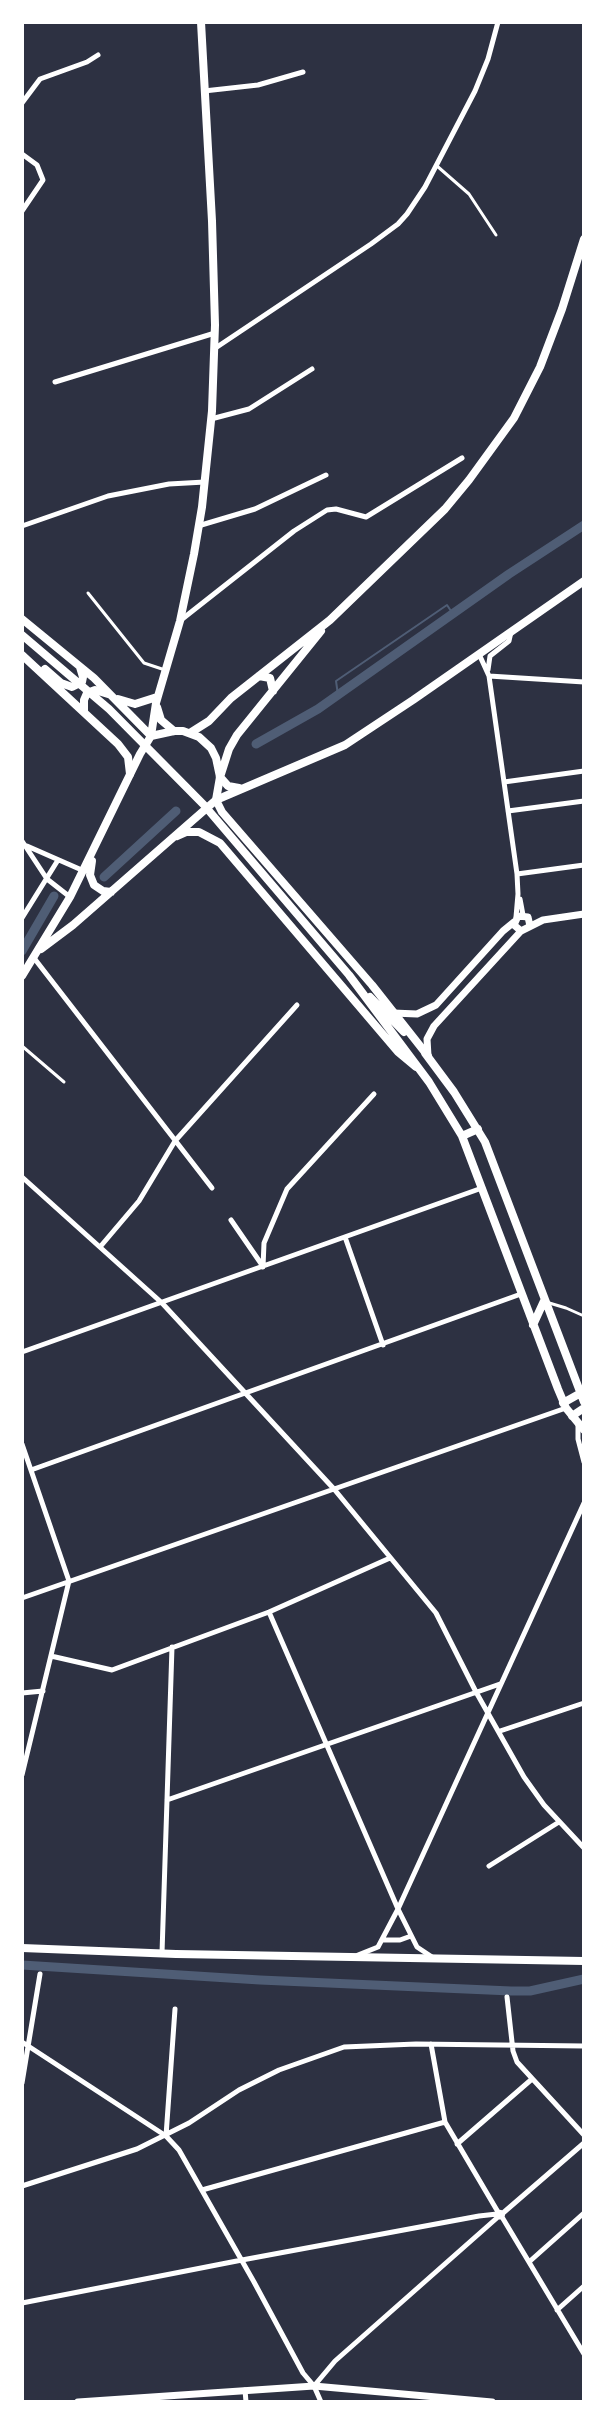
<!DOCTYPE html>
<style>
body{margin:0}
#map{position:relative;width:606px;height:2424px;overflow:hidden;background:#2d3142;font-family:Figtree,sans-serif}
canvas{display:block}
.frame{position:absolute;inset:0;border:24px solid #fff;pointer-events:none}
</style>
<div id="map">
<canvas width="606" height="2424"></canvas>
<div class="frame"></div>
</div>
<script>
const c = document.querySelector('canvas').getContext('2d');
c.lineJoin = 'round';
const toPath = rows => new Path2D(rows.map(r => 'M' + r).join(''));
function trace(path, color, width, dash) { c.strokeStyle = color; c.lineWidth = width; c.lineCap = dash ? 'butt' : 'round'; c.setLineDash(dash || []); c.stroke(path); }
const stream = toPath([
 [338,695,336,681,447,605,453,614],
 [260,1980,315,1985,323,1982]
]);
const canal = toPath([
 [256,744,318,709,509,574,584,525],
 [104,877,176,811],
 [22,951,54,896],
 [22,1965,260,1980,511,1991,530,1991,584,1979]
]);
const service = toPath([
 [437,166,469,194,496,235],
 [88,593,144,663,165,670],
 [22,1046,64,1082],
 [546,1302,566,1308,584,1316]
]);
const minor = toPath([
 [204,91,258,85,303,72],
 [22,103,40,79,87,62,98,55],
 [22,154,37,165,43,180,22,211],
 [214,349,371,244,398,224,407,214,425,187,475,91,488,59,498,22],
 [55,382,215,333],
 [211,419,249,409,312,369],
 [22,526,108,496,169,484,205,482],
 [198,526,255,509,326,475],
 [181,620,294,531,327,510,336,509,366,517,462,458],
 [479,654,489,676,517,874,518,894,516,917],
 [488,670,490,656,509,641,511,632],
 [489,676,584,682],
 [504,782,584,771],
 [508,811,584,801],
 [22,841,47,879,70,897],
 [27,846,84,871],
 [517,874,584,865],
 [520,899,523,915],
 [22,918,58,860],
 [34,958,212,1188],
 [22,1177,162,1303,334,1489,436,1613,476,1692,524,1777,544,1805,584,1848],
 [231,1220,262,1265],
 [345,1237,383,1345],
 [100,1247,139,1201,175,1141,297,1005],
 [263,1267,264,1243,287,1189,374,1094],
 [22,1352,482,1188],
 [578,1425,578,1439,584,1462],
 [22,1444,69,1581,22,1775],
 [31,1470,521,1294],
 [22,1598,566,1408],
 [269,1612,398,1909,417,1947,432,1957],
 [51,1656,112,1670,269,1612,390,1558],
 [22,1693,43,1691],
 [500,1731,584,1703],
 [167,1800,500,1684],
 [489,1866,559,1822],
 [382,1940,400,1940,411,1936],
 [162,1953,172,1647],
 [358,1955,378,1947,398,1909,584,1503],
 [507,1997,513,2051,517,2062,584,2135],
 [22,2042,166,2136,179,2150,254,2282,303,2373,314,2386,321,2402],
 [431,2044,445,2122,498,2212],
 [22,2083,40,1974],
 [166,2136,175,2009],
 [457,2144,532,2079],
 [22,2186,137,2149,189,2123,239,2090,279,2070,344,2047,416,2044,584,2046],
 [202,2190,445,2122],
 [503,2213,498,2212,498,2217,502,2217,503,2213,584,2143],
 [502,2217,584,2354],
 [529,2262,584,2213],
 [22,2303,242,2260,479,2216,497,2214],
 [557,2310,584,2286],
 [314,2386,335,2361,498,2217],
 [245,2390,246,2402]
]);
const tertiary = toPath([
 [521,931,514,925,518,916,528,917,530,926],
 [393,1013,417,1014,436,1005,503,931,514,922],
 [428,1056,427,1039,434,1026,521,931,543,920,584,914],
 [78,2402,314,2386,492,2402]
]);
const secondary = toPath([
 [22,619,94,678,151,736,156,703,180,621,194,554,202,507,212,411,215,325,212,221,201,22],
 [22,635,109,709,204,805,349,975,429,1082,462,1136,558,1389,566,1408,584,1430],
 [22,655,118,744,128,757,130,774],
 [45,669,61,683,72,687,82,682,83,677,80,667],
 [118,699,135,704,157,697],
 [157,707,161,720,174,731],
 [84,711,84,700,87,693,95,690,108,694],
 [220,777,228,786,239,788],
 [177,836,186,832,199,832,220,843,398,1052,416,1067],
 [370,997,404,1032],
 [425,1053,454,1092,485,1142,584,1402],
 [428,1056,372,985,222,812,216,800,345,745,413,700,584,581],
 [462,1136,478,1129],
 [533,1325,544,1301],
 [563,1403,579,1394],
 [572,1416,584,1408]
]);
const primary = toPath([
 [259,676,270,678,273,691],
 [190,733,209,721,231,698,330,620,445,509,469,480,514,418,540,367,562,309,584,239],
 [221,774,229,749,237,735,321,631],
 [92,861,90,875,94,885,103,891,111,892],
 [22,976,70,897,140,754,151,736,174,731,183,731,199,737,211,748,216,758,220,777,216,800,73,925,41,949],
 [22,1948,176,1954,584,1961]
]);
trace(stream, '#4f5d75', 2);
trace(canal, '#4f5d75', 9);
trace(service, '#fff', 3);
trace(minor, '#fff', 5);
trace(tertiary, '#fff', 7);
trace(secondary, '#fff', 8);
trace(primary, '#fff', 8);
</script>
